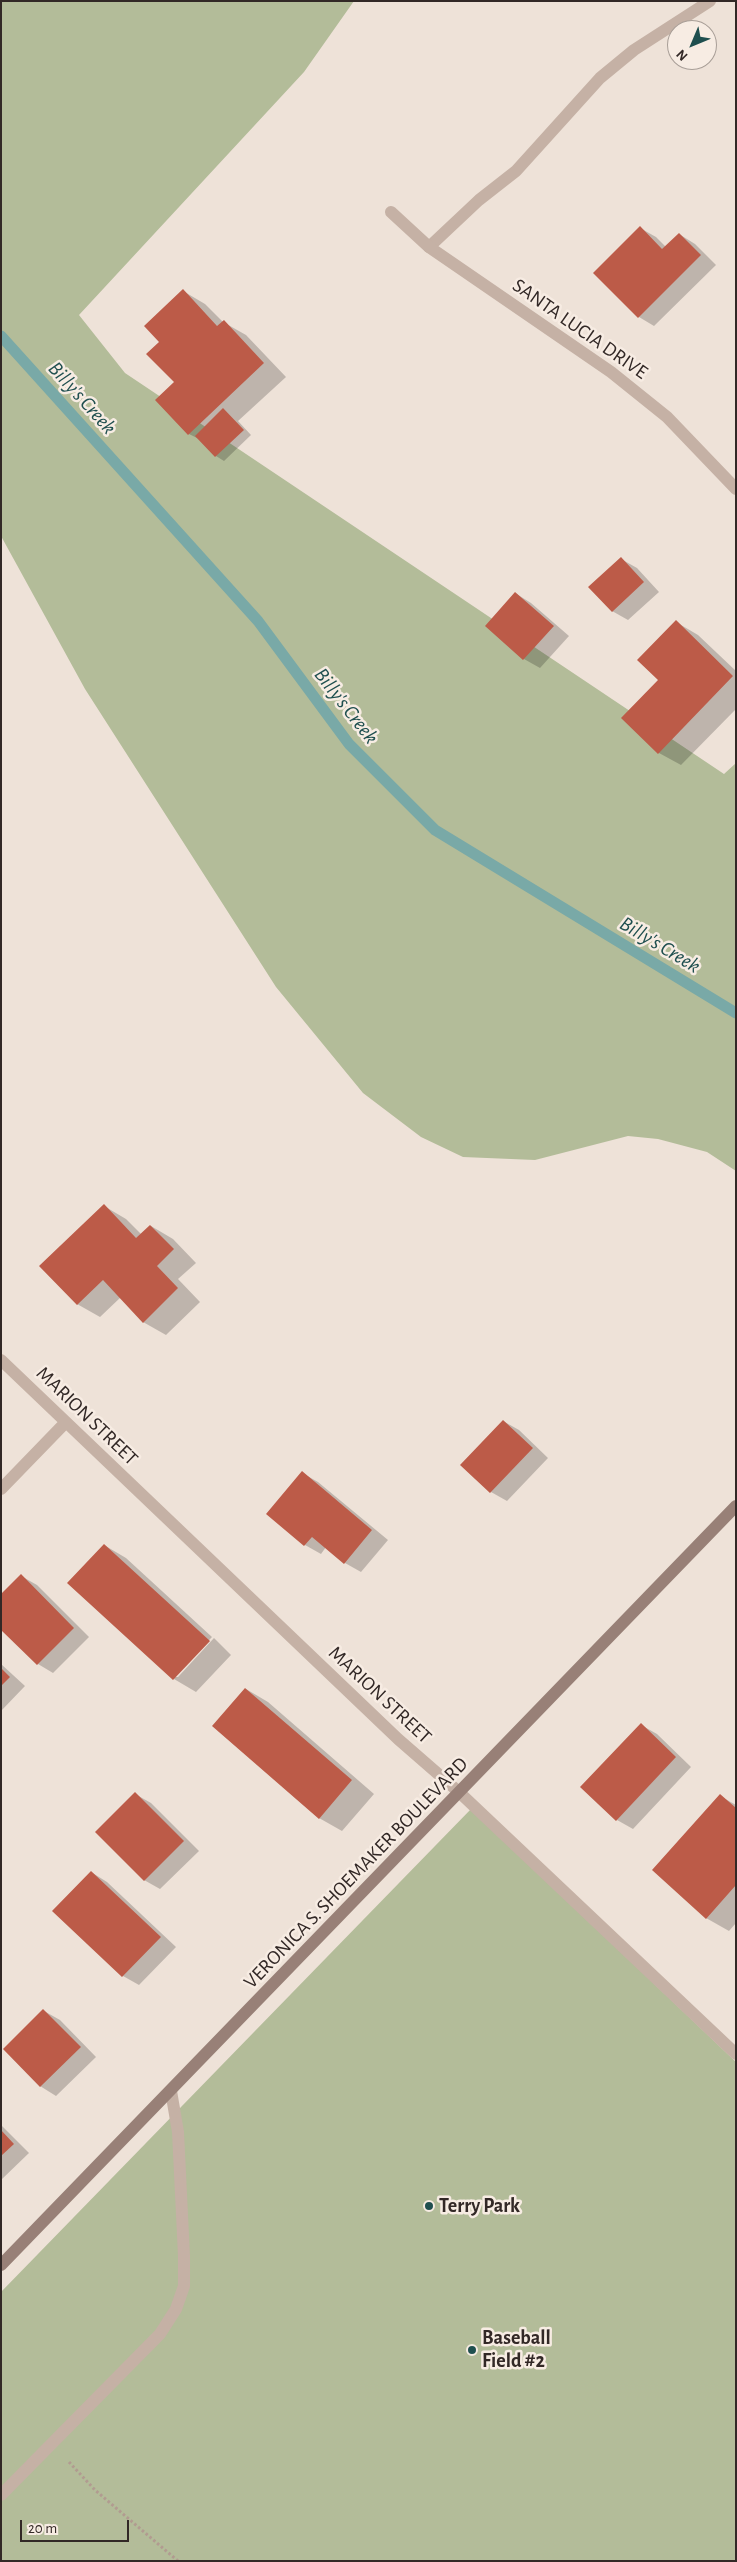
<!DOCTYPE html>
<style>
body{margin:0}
#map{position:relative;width:737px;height:2562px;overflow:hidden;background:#eee2d8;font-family:"Alegreya Sans",sans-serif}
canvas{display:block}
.frame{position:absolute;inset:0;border:2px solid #322826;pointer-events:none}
.north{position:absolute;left:667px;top:20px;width:50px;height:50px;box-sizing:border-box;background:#f7ece3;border:1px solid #a89e97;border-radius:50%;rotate:225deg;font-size:14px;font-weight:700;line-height:20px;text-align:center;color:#322826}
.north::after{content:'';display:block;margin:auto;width:18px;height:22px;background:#1f4f4f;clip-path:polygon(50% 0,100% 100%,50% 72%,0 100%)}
.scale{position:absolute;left:20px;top:2520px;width:109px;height:22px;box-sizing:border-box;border:2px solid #322826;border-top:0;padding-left:6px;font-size:15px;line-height:18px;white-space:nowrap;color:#322826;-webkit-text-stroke:4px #f7ece3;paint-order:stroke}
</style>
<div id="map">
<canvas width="737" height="2562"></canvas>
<div class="frame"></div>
<div class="north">N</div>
<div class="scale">20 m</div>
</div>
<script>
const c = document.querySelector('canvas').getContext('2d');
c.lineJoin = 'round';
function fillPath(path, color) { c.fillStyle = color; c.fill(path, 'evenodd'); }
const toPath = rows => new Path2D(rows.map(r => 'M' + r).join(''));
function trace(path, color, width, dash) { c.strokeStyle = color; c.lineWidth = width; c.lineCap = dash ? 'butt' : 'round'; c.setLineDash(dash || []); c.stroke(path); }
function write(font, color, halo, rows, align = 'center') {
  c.font = font + ' "Alegreya Sans",sans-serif'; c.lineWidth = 5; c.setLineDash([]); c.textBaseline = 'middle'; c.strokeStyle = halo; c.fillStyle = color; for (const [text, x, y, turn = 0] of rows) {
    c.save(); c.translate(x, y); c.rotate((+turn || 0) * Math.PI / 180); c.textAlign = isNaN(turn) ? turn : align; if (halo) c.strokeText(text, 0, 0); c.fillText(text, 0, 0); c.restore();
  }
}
const green = toPath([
 [1,1,354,1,304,72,79,315,125,373,724,774,736,763,736,1171,707,1152,658,1139,628,1136,535,1160,463,1157,421,1137,363,1093,276,987,85,689,1,536],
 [471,1809,736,2062,736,2561,1,2561,1,2292]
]);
const shadow = toPath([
 [640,228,656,237,666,247,679,234,695,244,716,265,654,326,639,317],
 [183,291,205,304,223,322,246,335,286,377,238,421,251,435,224,461,216,456,201,440,189,434,175,383,161,342],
 [621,559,637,568,659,592,628,620,612,611],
 [515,593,531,603,569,636,540,668,524,659,487,626],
 [676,622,698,635,736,671,736,709,681,765,659,753,660,680],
 [104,1206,126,1219,142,1235,151,1226,173,1239,196,1263,178,1279,200,1302,166,1335,143,1322,121,1297,100,1317,77,1304],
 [503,1421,519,1430,548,1458,507,1501,491,1492],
 [302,1473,318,1482,388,1540,361,1572,345,1563,326,1547,321,1554,305,1545],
 [104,1545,126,1558,212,1637,174,1677,178,1677,214,1638,231,1655,196,1692,174,1679,69,1583],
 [21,1576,37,1585,89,1637,53,1673,38,1664],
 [1,1664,25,1686,1,1711],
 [246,1689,268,1702,374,1794,342,1831,319,1818],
 [641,1725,657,1734,691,1767,633,1829,617,1820],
 [135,1794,151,1803,199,1851,160,1889,144,1880],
 [720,1796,736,1805,736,1923,729,1931,706,1918],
 [91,1872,107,1882,176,1947,139,1985,123,1976,54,1911],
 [44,2011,60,2020,96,2057,56,2096,40,2086],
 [1,2125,29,2153,1,2180]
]);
const stream = toPath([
 [1,336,258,621,349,744,435,830,736,1013]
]);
const building = toPath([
 [640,226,662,249,679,233,701,255,638,318,593,273],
 [183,289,217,326,224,320,264,363,188,435,155,400,174,382,146,354,159,342,144,326],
 [223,408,244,430,215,457,195,436],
 [621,557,644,582,612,612,588,587],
 [515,592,554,626,523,660,485,626],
 [676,620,733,676,658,754,621,718,658,680,637,660],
 [104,1204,136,1238,150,1225,174,1249,157,1266,178,1288,143,1323,103,1280,77,1305,39,1266],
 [503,1420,533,1448,490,1493,460,1465],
 [302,1471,372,1530,344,1564,312,1537,304,1546,266,1514],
 [104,1544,210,1641,173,1680,67,1583],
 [21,1574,74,1628,37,1665,1,1630,1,1594],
 [1,1668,10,1677,1,1686],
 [245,1688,352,1780,319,1819,212,1726],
 [641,1723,676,1757,616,1821,580,1787],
 [135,1792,184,1841,144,1881,95,1832],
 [720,1794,736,1808,736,1885,706,1919,652,1870],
 [91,1871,161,1937,122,1977,52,1911],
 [43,2009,81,2047,40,2087,3,2049],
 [1,2130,14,2144,1,2156]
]);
const path = toPath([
 [69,2462,95,2490,178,2561]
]);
const lane = toPath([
 [429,247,479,200,516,171,600,78,634,50,710,1],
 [1,2495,160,2334,176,2309,184,2286,184,2256,178,2132,171,2091]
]);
const street = toPath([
 [391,212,429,247,611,372,667,417,736,489],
 [1,1360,398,1739,460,1793,736,2054],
 [1,1489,66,1422]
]);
const secondary = toPath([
 [1,2265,736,1506]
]);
const markers = [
 [429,2206,5,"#1f4f4f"],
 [472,2350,5,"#1f4f4f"]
];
const streetNames = [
 ["SANTA LUCIA DRIVE",580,329,35],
 ["MARION STREET",87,1416,44],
 ["MARION STREET",380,1695,43],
 ["VERONICA S. SHOEMAKER BOULEVARD",356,1873,-46]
];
const poiNames = [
 ["Terry Park",439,2206],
 ["Baseball",482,2338],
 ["Field #2",482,2361]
];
const waterNames = [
 ["Billy's Creek",82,398,48],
 ["Billy's Creek",346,706,52],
 ["Billy's Creek",660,945,31]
];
fillPath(green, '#b3bc99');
fillPath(shadow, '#0003');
trace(stream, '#79a9a7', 11);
fillPath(building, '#bc5b48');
trace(path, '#b19b90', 3, [2.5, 2.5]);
trace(lane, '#c5b1a5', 12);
trace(street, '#c5b1a5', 12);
trace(secondary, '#988077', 12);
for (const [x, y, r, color] of markers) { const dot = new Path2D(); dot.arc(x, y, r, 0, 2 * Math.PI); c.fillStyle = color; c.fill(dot); trace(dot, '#f7ece3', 2); }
write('20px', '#322826', '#f7ece3', streetNames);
write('bold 20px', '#322826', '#f7ece3', poiNames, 'left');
write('italic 21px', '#1f4f4f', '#f7ece3', waterNames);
</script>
